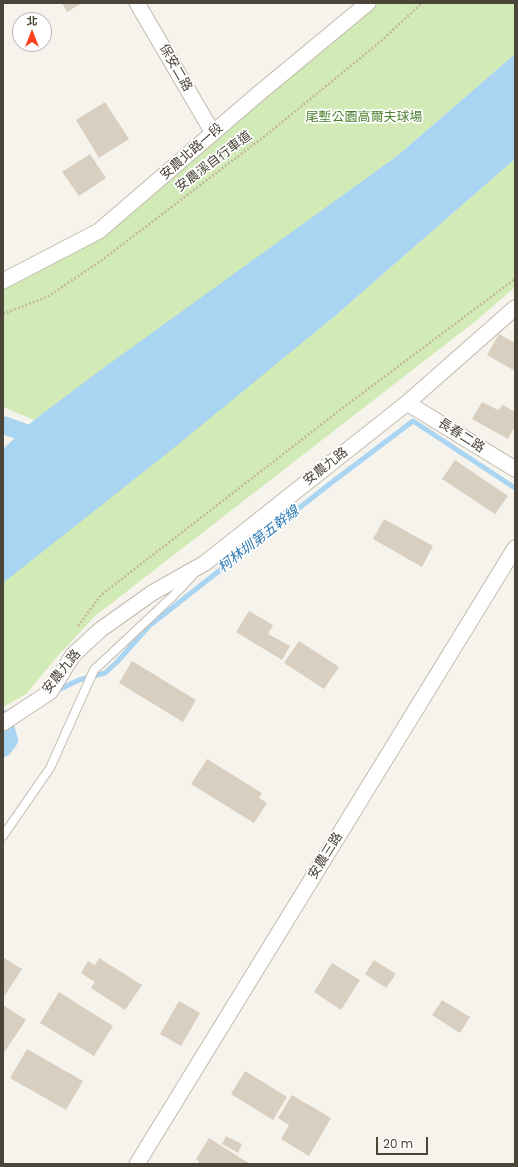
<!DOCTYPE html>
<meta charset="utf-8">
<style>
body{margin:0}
#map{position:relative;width:518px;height:1167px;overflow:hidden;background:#f6f3ec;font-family:Poppins,"Noto Sans TC",sans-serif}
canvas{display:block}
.frame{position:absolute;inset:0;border:4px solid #4b4439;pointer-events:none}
.north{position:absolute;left:12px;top:12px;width:40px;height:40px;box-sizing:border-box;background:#fff;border:1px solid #b7b4b0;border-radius:50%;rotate:0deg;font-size:11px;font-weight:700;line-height:16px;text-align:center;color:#4b4439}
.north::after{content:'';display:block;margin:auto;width:14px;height:18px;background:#fc3f1d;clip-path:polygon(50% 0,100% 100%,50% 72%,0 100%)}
.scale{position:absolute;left:376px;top:1137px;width:52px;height:18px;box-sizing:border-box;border:2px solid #4b4439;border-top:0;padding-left:5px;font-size:12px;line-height:14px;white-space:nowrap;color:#4b4439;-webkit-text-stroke:3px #fff;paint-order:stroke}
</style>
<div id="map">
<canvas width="518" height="1167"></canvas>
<div class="frame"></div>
<div class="north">北</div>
<div class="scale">20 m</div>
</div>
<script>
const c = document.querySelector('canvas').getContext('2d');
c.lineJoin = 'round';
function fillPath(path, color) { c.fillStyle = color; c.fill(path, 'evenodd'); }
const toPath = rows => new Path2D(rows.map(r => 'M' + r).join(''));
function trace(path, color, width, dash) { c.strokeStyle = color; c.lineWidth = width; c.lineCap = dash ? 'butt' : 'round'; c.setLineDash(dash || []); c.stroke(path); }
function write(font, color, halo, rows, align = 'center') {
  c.font = font + ' Poppins,"Noto Sans TC",sans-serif'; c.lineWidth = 3.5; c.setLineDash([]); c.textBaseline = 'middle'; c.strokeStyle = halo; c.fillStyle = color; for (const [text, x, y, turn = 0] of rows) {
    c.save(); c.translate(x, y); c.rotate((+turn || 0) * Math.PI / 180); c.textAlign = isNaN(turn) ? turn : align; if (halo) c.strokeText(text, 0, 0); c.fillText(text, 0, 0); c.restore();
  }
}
const green = toPath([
 [369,3,515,3,515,54,397,156,34,420,3,407,3,281,99,231],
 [515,159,515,287,477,320,95,616,55,659,26,694,3,707,3,582,336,315]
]);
const water = toPath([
 [515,54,515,159,336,315,170,451,3,583,3,449,34,420,102,369,397,156]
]);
const stream = toPath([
 [56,691,79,680,105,673,117,662,149,626,331,483,413,421,515,488]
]);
const canal = toPath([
 [3,425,32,435,46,433],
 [3,719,9,740,3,748]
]);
const building = toPath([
 [62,3,82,3,67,12],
 [105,102,129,139,99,158,76,120],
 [90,154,106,178,79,196,62,172],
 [499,334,515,343,515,371,487,355],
 [482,402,498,410,503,405,515,412,515,426,508,439,472,419],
 [455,460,508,496,495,514,442,479],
 [384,519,433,546,422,567,373,539],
 [249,611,273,625,268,634,290,646,282,660,236,632],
 [299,641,339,667,324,689,284,663],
 [132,661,196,700,183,722,119,683],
 [207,759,262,793,259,798,267,803,254,823,191,784],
 [4,958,22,969,3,998,3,960],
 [99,958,142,985,125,1010,91,988,95,982,81,973,88,961,95,965],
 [374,960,396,974,386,988,365,974],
 [332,963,360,980,341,1010,314,992],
 [59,992,113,1026,94,1056,40,1023],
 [442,1000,470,1017,460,1033,432,1015],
 [179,1001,200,1013,181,1046,160,1034],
 [3,1005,26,1020,3,1054],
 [27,1049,83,1081,66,1110,10,1078],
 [245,1071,287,1097,273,1120,231,1094],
 [292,1095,331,1118,309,1156,281,1139,289,1125,278,1118],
 [226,1136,242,1144,238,1153,222,1144],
 [209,1138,250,1164,197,1164,199,1161,196,1159]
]);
const path = toPath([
 [3,314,47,297,102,260,270,132,380,42,422,3],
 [78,626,101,595,344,407,515,279]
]);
const service = toPath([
 [3,836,50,768,94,670,173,596,193,575]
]);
const minor = toPath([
 [137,3,213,133],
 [3,281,99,231,257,95,368,3],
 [407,403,515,469],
 [3,723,50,692,73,655,100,630,152,593,205,563,407,403,515,308],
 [137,1164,515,548]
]);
const streetNames = [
 ["保安二路",175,68,60],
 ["安農北路一段",192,152,-41],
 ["安農溪自行車道",214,162,-37],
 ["長春二路",461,436,32],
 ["安農九路",326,467,-38],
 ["安農九路",62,672,-51],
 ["安農三路",326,856,-58]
];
const parkNames = [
 ["尾塹公園高爾夫球場",364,118]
];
const waterNames = [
 ["柯林圳第五幹線",259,540,-38]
];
fillPath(green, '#d2eab5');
fillPath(water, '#a9d4f2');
trace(stream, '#a9d4f2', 5);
trace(canal, '#a9d4f2', 18);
fillPath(building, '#d8cfc1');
trace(service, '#c2bbae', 10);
trace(minor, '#c2bbae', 17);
trace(path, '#c4b79f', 2.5, [2, 2]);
trace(service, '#fff', 8);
trace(minor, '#fff', 15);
write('13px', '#4b4439', '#fff', streetNames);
write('13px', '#4a7f2a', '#fff', parkNames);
write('italic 14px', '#2e7ab2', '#fff', waterNames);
</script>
